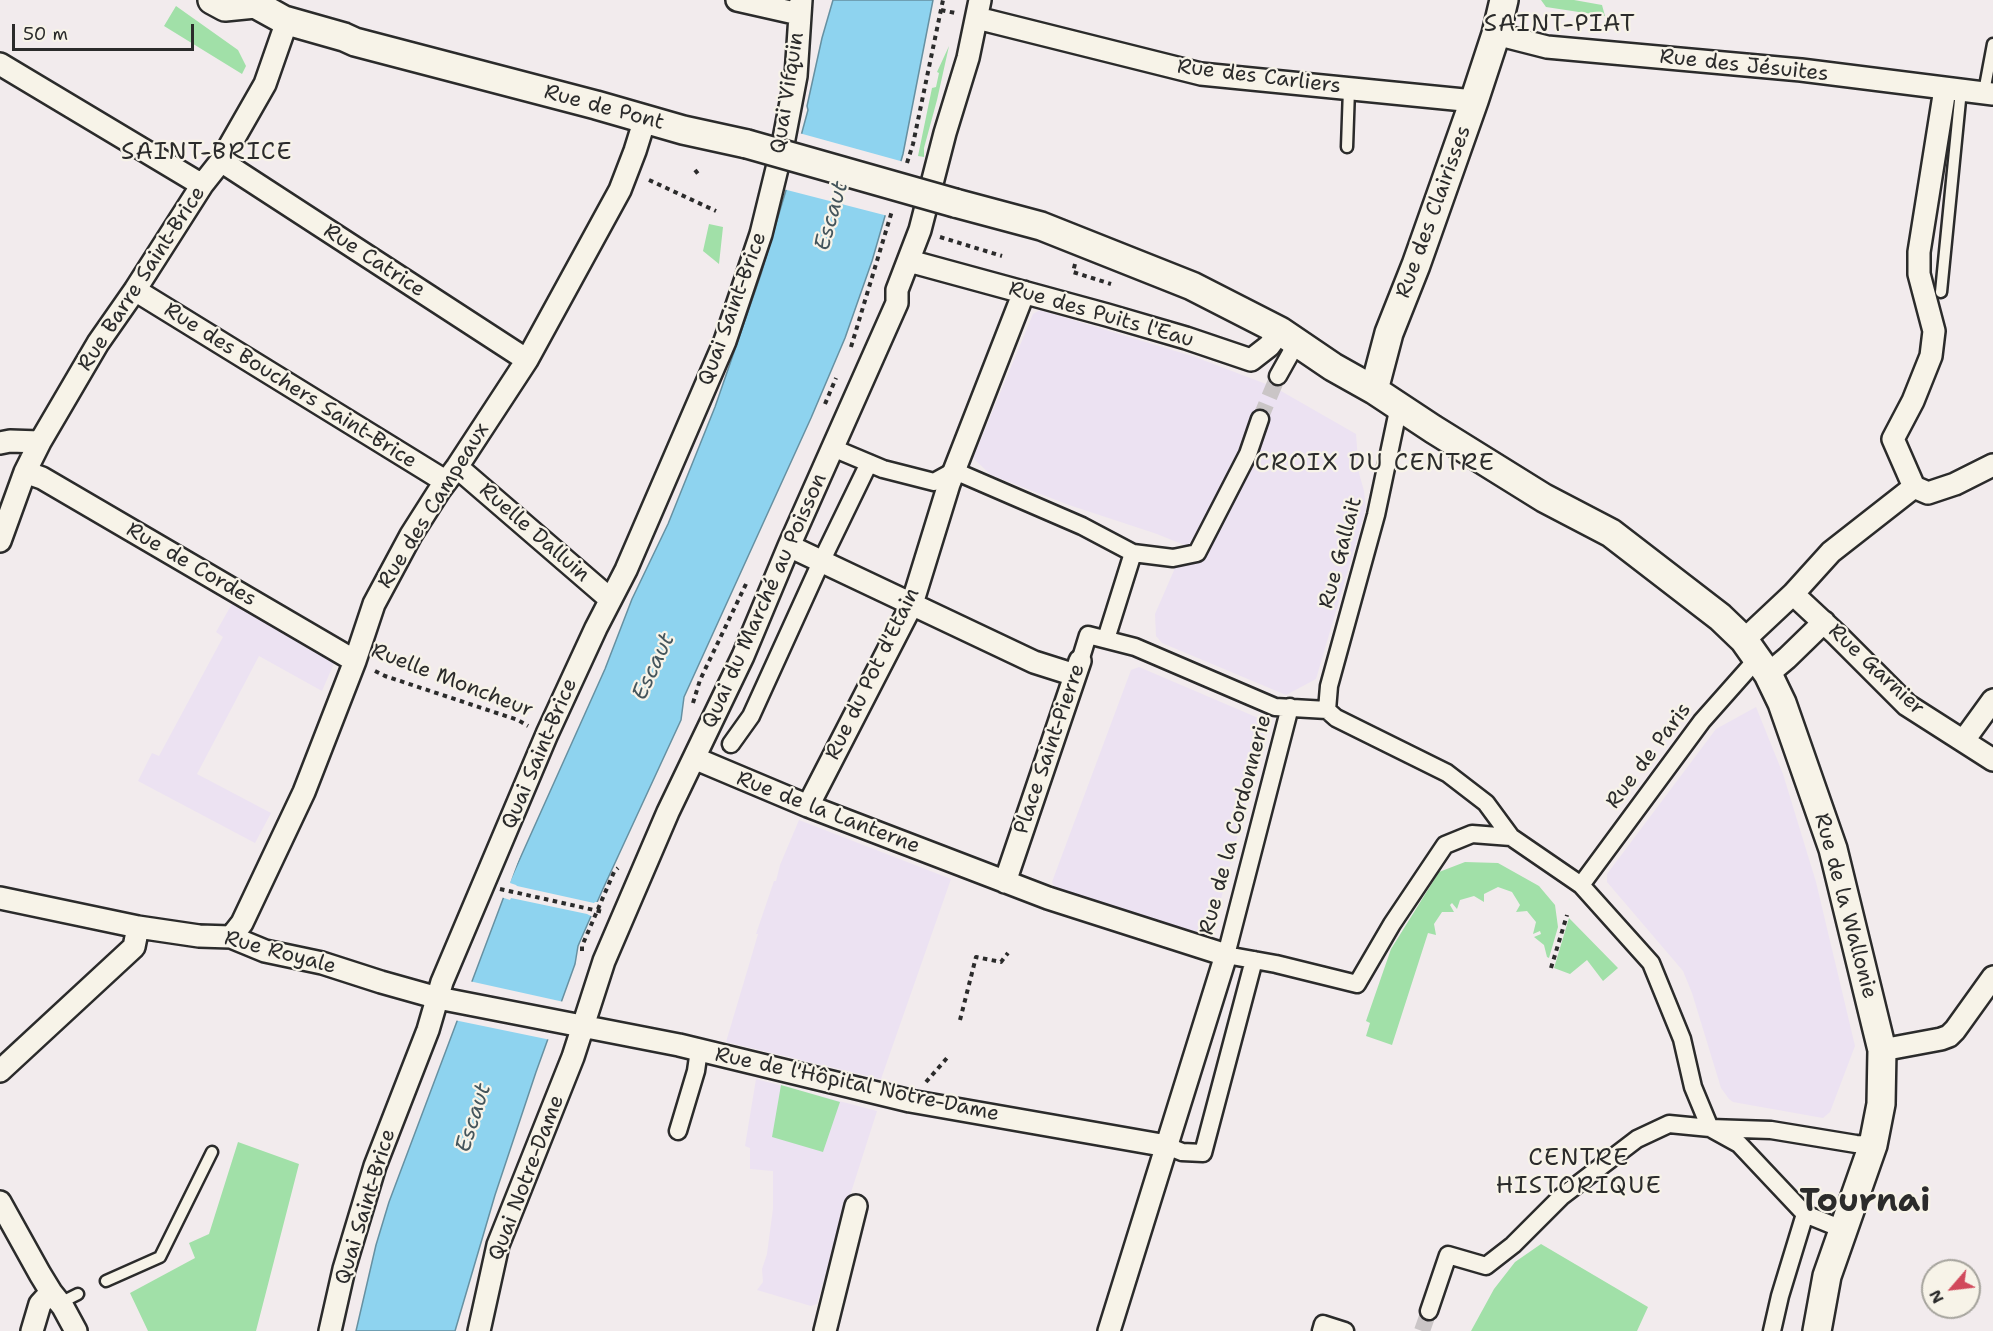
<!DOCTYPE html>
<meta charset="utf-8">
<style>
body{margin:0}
#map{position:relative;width:1993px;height:1331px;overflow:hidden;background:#f2ebed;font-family:"Shantell Sans",sans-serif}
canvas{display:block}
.north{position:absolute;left:1921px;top:1259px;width:60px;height:60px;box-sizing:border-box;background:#f7f3e8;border:2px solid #a5a39c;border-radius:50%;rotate:242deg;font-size:16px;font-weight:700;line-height:24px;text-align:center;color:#2b2b2b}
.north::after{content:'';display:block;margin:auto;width:21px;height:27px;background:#d1495b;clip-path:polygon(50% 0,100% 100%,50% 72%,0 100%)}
.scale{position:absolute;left:12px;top:24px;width:182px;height:27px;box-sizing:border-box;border:3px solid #2b2b2b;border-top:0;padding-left:8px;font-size:18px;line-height:21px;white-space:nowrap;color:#2b2b2b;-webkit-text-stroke:4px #f7f3e8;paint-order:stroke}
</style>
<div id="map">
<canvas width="1993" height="1331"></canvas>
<div class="north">N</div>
<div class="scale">50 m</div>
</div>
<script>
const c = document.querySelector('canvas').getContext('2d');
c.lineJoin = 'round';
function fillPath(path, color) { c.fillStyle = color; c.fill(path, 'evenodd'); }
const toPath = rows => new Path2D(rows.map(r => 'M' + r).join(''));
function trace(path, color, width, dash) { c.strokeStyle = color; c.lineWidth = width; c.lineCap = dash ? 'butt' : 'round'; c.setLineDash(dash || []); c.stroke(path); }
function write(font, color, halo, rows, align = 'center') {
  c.font = font + ' "Shantell Sans",sans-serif'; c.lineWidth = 4.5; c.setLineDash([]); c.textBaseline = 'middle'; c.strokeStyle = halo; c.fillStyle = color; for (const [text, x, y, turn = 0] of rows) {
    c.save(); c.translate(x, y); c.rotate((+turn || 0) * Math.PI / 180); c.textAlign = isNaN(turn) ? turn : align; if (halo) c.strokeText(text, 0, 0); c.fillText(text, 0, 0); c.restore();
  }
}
const built = toPath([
 [1040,310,1195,357,1274,387,1356,434,1359,473,1364,491,1366,509,1316,679,1286,695,1162,643,1156,636,1155,614,1175,568,1185,560,1187,546,1157,534,1069,505,991,475,973,458,1033,314],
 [233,602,335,661,322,691,259,656,197,774,271,813,255,843,138,781,152,753,159,756,223,637,216,632],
 [1139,667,1263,720,1266,726,1210,941,1056,891,1052,882,1131,670],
 [1756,707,1783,774,1816,882,1855,1046,1830,1112,1823,1118,1733,1102,1729,1099,1721,1088,1692,993,1683,971,1607,882,1607,874,1716,729],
 [799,820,951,879,881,1079,726,1042,751,958,758,934,756,934,774,881,776,881,780,865],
 [756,1079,877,1111,847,1205,845,1205,817,1304,811,1306,757,1290,763,1282,762,1269,767,1254,773,1209,773,1171,750,1169,750,1148,745,1146]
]);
const green = toPath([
 [1541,0,1574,0,1602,5,1605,16,1546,7],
 [176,6,238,50,246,66,242,74,164,26],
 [949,46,937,100,924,148,924,157,918,156,932,88,936,87,939,73,937,72],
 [709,224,723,227,719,264,703,251],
 [1465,862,1498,863,1539,886,1555,905,1558,927,1549,958,1547,957,1544,945,1534,937,1541,934,1540,931,1533,934,1536,922,1527,911,1516,912,1520,905,1512,892,1498,887,1484,894,1484,902,1474,896,1460,900,1457,909,1452,903,1450,905,1454,912,1442,912,1434,924,1436,935,1428,933,1392,1045,1366,1036,1370,1023,1366,1021,1391,949,1439,872],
 [1569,918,1618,968,1603,981,1587,960,1570,974,1554,968],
 [781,1085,840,1102,823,1152,772,1137],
 [238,1142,299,1164,256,1331,148,1331,130,1293,195,1258,189,1243,209,1234],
 [1541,1244,1648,1307,1637,1331,1471,1331,1494,1289,1515,1262]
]);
const water = toPath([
 [833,0,933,0,903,154,872,261,845,338,811,418,684,697,681,720,602,891,578,946,575,964,536,1072,495,1195,455,1331,356,1331,376,1245,389,1202,509,883,605,669,632,599,668,524,715,407,761,274,789,180,808,110,807,106,822,38,833,0]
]);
const pier = toPath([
 [799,133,904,162,888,216,783,189],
 [520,853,521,853,510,883,516,885,517,886,594,903,595,902,600,902,593,917,587,914,511,898,510,900,501,897,495,913,507,882],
 [469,981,564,1002,551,1040,454,1020]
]);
const pedestrianTunnel = toPath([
 [1260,419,1278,376],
 [1422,1331,1429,1311]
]);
const path = toPath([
 [941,10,955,13],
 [907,163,913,144,943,0],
 [695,170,699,175],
 [649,180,716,211],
 [940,237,1002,256],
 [1075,264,1073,272,1111,284],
 [851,347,892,211],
 [825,404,836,378],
 [375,671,385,676,518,720,528,726],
 [693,703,700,680,746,584],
 [582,951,582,946,614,872,618,868],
 [1551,968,1567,915],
 [960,1020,976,957,1001,962,1008,953],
 [926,1082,947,1058]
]);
const service = toPath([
 [1984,92,1993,44],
 [1347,147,1349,89],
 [1941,292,1961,90],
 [106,1281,160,1257,212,1152],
 [60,1303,78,1294]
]);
const pedestrian = toPath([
 [1278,376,1297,342],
 [833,448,883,469,934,482,954,471,964,475,1082,526,1133,553,1106,639],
 [1133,553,1173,558,1197,553,1248,454,1260,419],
 [1080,661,1088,635,1135,647,1275,707,1327,710],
 [1290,707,1226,955,1276,964,1357,984,1392,924,1445,845,1472,834,1511,837],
 [1327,710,1336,718,1447,773,1486,803,1511,837,1581,885,1651,963,1682,1039,1693,1087,1710,1128,1739,1144,1805,1214,1842,1229],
 [1327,710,1329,686,1376,515,1399,406],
 [731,744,751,716,821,562,869,463],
 [1581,885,1702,721,1757,659],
 [678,1131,696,1071,699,1050],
 [1167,1146,1182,1152,1203,1153,1254,960],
 [1429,1311,1448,1255,1486,1266,1513,1245,1561,1197,1637,1139,1669,1124,1710,1128,1771,1130,1856,1144,1873,1145],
 [1321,1331,1323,1324,1345,1331],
 [1772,1331,1780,1296,1805,1214]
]);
const minor = toPath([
 [737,0,799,14],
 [977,18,1201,74,1474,101],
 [1496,34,1547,47,1801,70,1993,94],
 [0,64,202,185],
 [221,161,527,360],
 [909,261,1107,315,1186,338,1251,360,1269,346,1280,331],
 [135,290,445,481],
 [0,443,10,441,40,442],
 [457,467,610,599],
 [25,472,42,478,355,661],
 [1914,487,1893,439,1913,401,1931,356,1934,331,1919,274,1919,252,1945,89],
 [1914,487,1928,493,1955,484,1993,465],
 [0,541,25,472,40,442,98,343,135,290,202,185,221,161,265,84,287,21],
 [789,546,1034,662,1075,675],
 [1793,594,1836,634,1907,705,1993,760],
 [1744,640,1793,594,1831,552,1914,487],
 [1768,674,1787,658,1824,622],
 [1964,740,1993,700],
 [694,758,808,806,1048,898,1226,955,1109,1331],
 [808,806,912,604,949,484,1024,292],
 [1005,882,1080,661],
 [0,898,138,927,199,936,231,937,265,951,322,963,381,982,438,998,679,1045,910,1101,1167,1146],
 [231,937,242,923,304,792,355,661,374,604,411,535,439,491,457,467,527,360,620,190,635,151,645,119],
 [1882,1050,1941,1039,1949,1036,1955,1030,1993,977],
 [0,1071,134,947,138,927],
 [0,1202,40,1274,51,1292,63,1307,76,1331],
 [32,1331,40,1304,51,1292],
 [330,1331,344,1269,375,1166,428,1030,442,982,547,734,596,628,626,570,725,341,761,234,783,144,796,76,801,0],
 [479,1331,498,1245,573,1057,604,961,668,812,743,656,789,546,897,303,897,290,920,230,945,133,968,58,980,0],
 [825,1331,856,1206]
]);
const tertiary = toPath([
 [212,0,225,7,255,4],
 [251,0,255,4,284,20,344,37,355,42,596,105,683,130,747,144],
 [955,203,1041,226,1192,286,1280,331,1333,367,1374,390,1433,429,1544,498,1611,533,1720,617,1744,640,1768,674,1782,703,1833,849,1882,1050,1881,1104,1873,1145,1827,1276,1817,1331],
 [1374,390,1389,333,1416,265,1474,101,1496,34,1504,0]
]);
const pathBridge = toPath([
 [500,889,603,912]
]);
const tertiaryBridge = toPath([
 [747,144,955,203]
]);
const streetNames = [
 ["Rue des Jésuites",1744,66,6],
 ["Rue des Carliers",1259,77,7],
 ["Quai Vifquin",788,93,-81],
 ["Rue de Pont",604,108,15],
 ["Rue des Clairisses",1434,212,-70],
 ["Rue Catrice",374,261,33],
 ["Rue Barre Saint-Brice",142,279,-57],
 ["Quai Saint-Brice",733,309,-70],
 ["Rue des Puits l'Eau",1101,315,16],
 ["Rue des Bouchers Saint-Brice",290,386,32],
 ["Rue des Campeaux",434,506,-58],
 ["Ruelle Dalluin",534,533,41],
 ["Rue Gallait",1341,553,-75],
 ["Rue de Cordes",191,565,30],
 ["Quai du Marché au Poisson",765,601,-66],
 ["Rue Garnier",1876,670,43],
 ["Rue du Pot d'Etain",873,674,-64],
 ["Ruelle Moncheur",452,681,21],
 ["Place Saint-Pierre",1050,749,-71],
 ["Quai Saint-Brice",540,754,-67],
 ["Rue de Paris",1649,756,-53],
 ["Rue de la Lanterne",828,813,21],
 ["Rue de la Cordonnerie",1236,825,-75],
 ["Rue de la Wallonie",1845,906,75],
 ["Rue Royale",280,953,15],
 ["Rue de l'Hôpital Notre-Dame",857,1085,12],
 ["Quai Notre-Dame",527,1178,-69],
 ["Quai Saint-Brice",366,1207,-73]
];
const waterNames = [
 ["Escaut",832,216,-74],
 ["Escaut",654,667,-65],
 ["Escaut",474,1118,-72]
];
const quarterNames = [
 ["SAINT-PIAT",1560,25],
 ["SAINT-BRICE",207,153],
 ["CROIX DU CENTRE",1375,464],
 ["CENTRE",1579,1159],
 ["HISTORIQUE",1579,1187]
];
const townNames = [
 ["Tournai",1865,1202]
];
fillPath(built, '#ece2f2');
fillPath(green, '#a1e0a8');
fillPath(water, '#8ed3ef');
trace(water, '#6690a1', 1.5);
fillPath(pier, '#f2ebed');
trace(pedestrianTunnel, '#cac5c6', 16, [16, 8]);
trace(service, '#2b2b2b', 15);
trace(pedestrian, '#2b2b2b', 21);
trace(minor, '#2b2b2b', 26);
trace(tertiary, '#2b2b2b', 32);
trace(path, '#2b2b2b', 4, [4.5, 4.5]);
trace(service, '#f7f3e8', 10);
trace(pedestrian, '#f7f3e8', 16);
trace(minor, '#f7f3e8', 21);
trace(tertiary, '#f7f3e8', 27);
trace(tertiaryBridge, '#2b2b2b', 32, []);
trace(pathBridge, '#2b2b2b', 4, [4.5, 4.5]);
trace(tertiaryBridge, '#f7f3e8', 27);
write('21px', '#2b2b2b', '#f7f3e8', streetNames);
write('italic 22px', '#44555c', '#f7f3e8', waterNames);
c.letterSpacing = '1.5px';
write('24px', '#2b2b2b', '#f7f3e8', quarterNames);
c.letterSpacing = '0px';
write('bold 33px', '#2b2b2b', '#f7f3e8', townNames);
</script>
